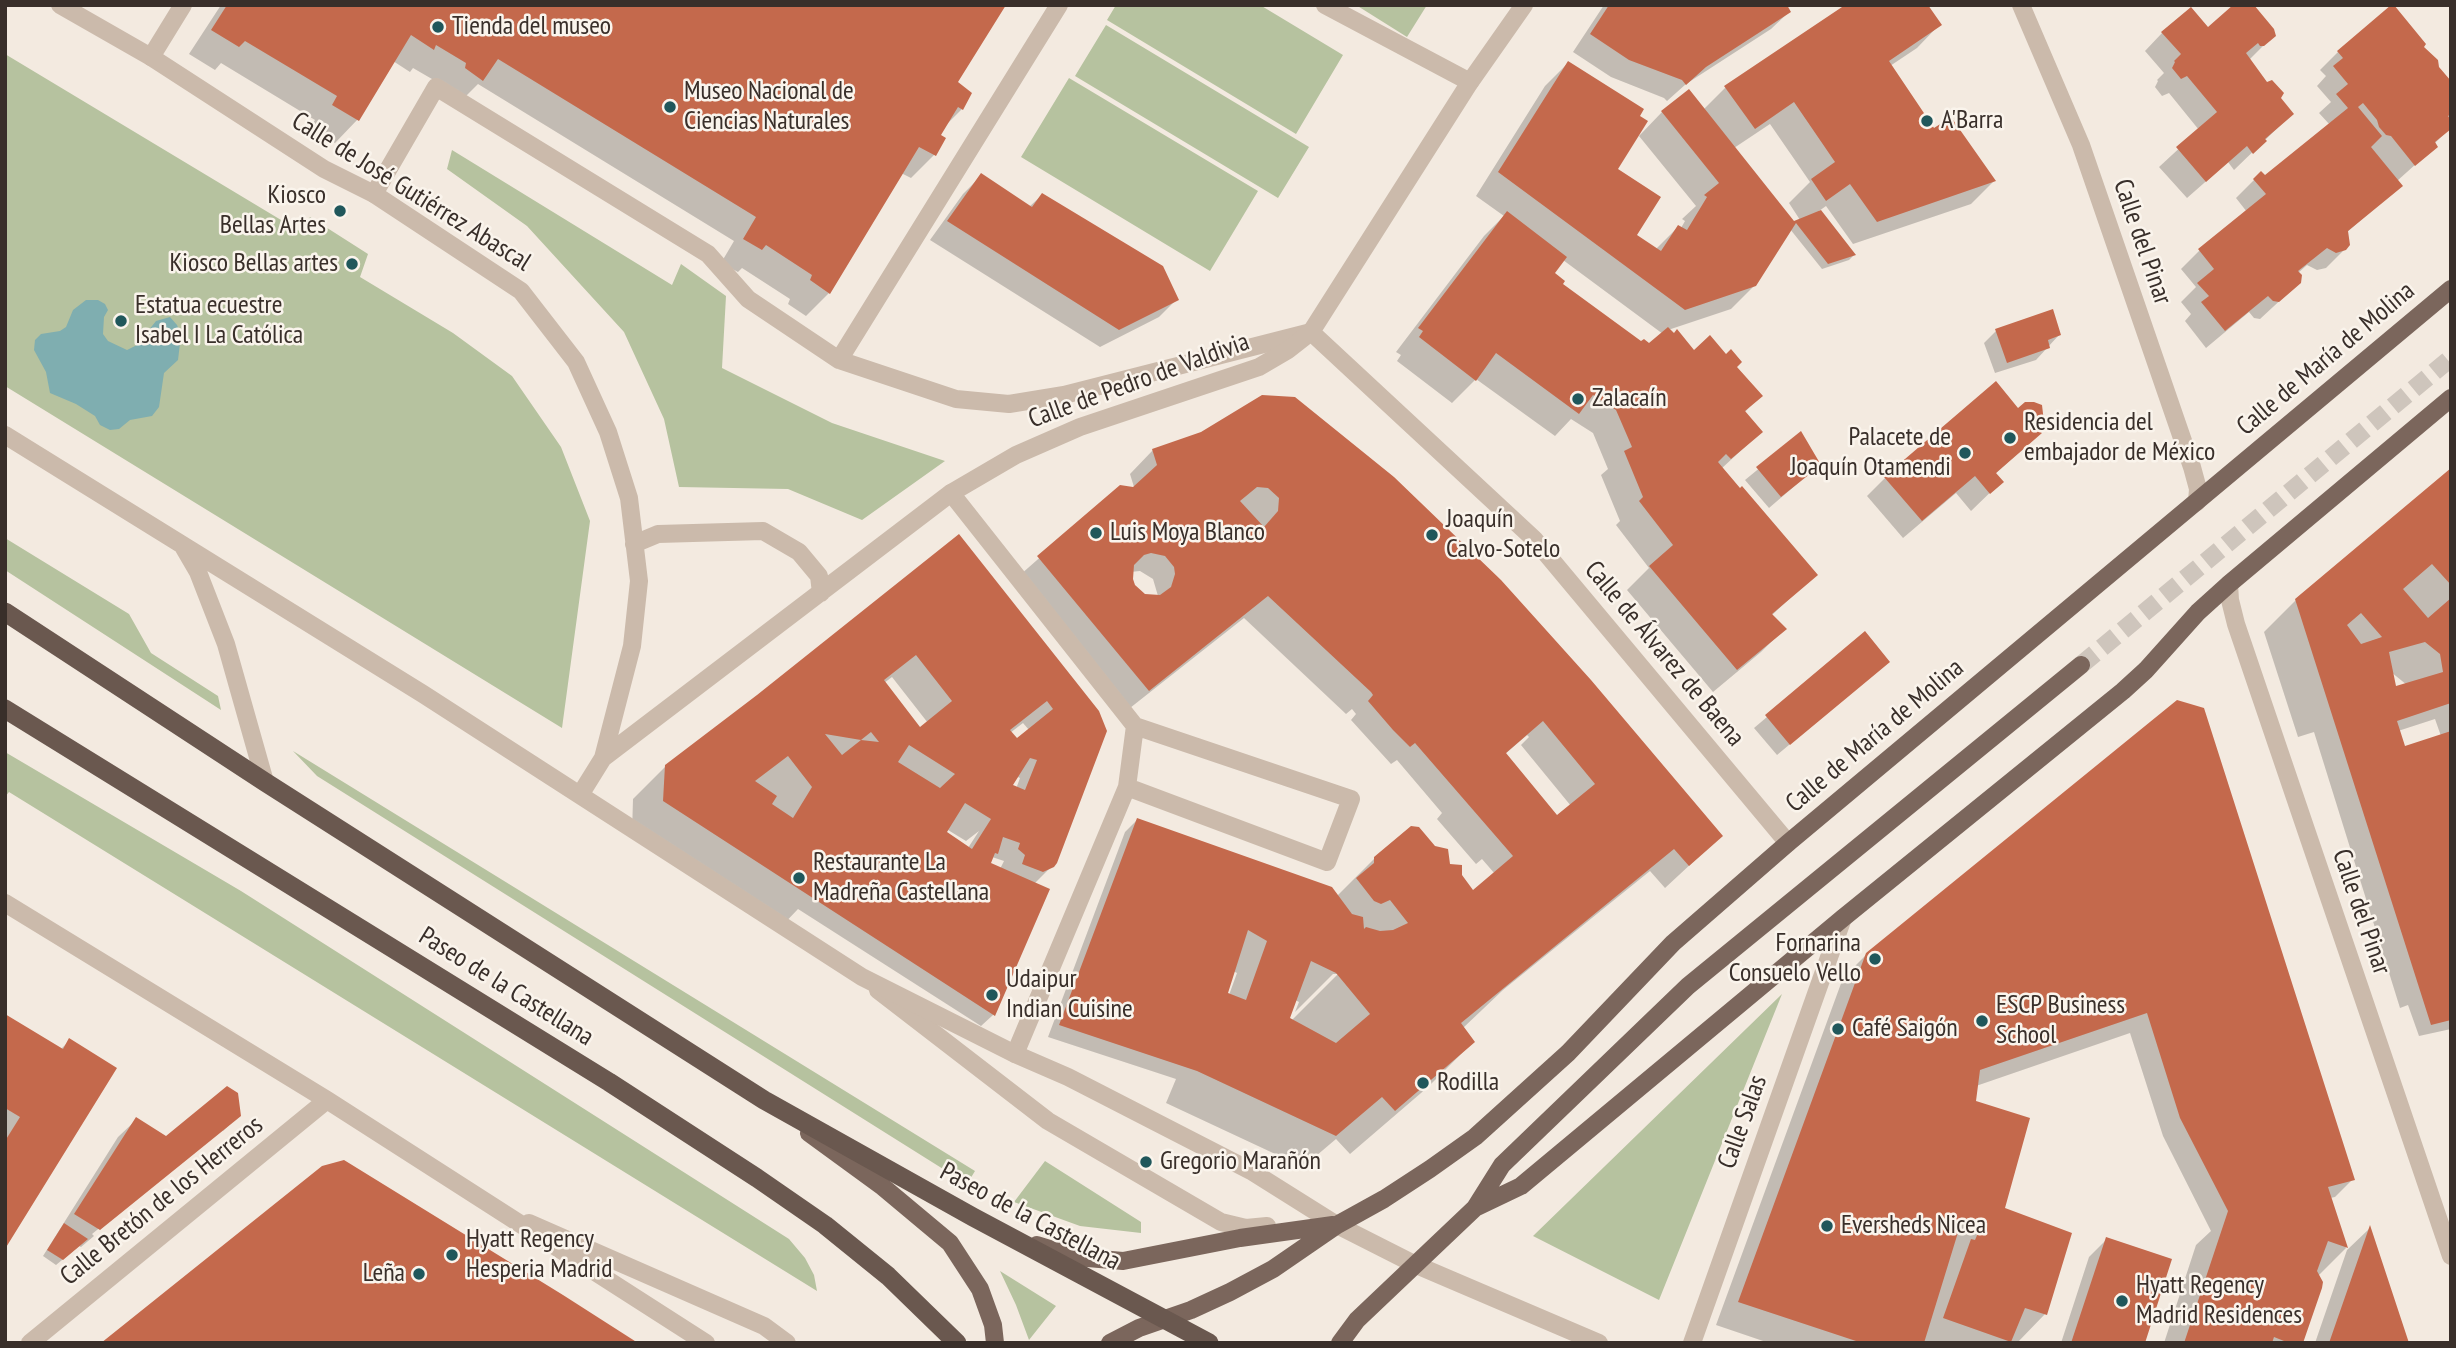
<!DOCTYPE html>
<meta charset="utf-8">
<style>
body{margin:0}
#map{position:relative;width:2456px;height:1348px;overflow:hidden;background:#f3eae0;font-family:"PT Sans Narrow",sans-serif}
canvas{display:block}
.frame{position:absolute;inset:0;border:7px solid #392f2a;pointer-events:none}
</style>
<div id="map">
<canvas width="2456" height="1348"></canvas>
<div class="frame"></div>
</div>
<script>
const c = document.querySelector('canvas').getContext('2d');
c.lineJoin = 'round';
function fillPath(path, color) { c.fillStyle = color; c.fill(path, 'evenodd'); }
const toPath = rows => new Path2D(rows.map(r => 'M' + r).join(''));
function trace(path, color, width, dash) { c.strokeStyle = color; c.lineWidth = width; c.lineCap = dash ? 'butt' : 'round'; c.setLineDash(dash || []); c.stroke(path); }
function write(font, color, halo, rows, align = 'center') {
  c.font = font + ' "PT Sans Narrow",sans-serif'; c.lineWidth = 5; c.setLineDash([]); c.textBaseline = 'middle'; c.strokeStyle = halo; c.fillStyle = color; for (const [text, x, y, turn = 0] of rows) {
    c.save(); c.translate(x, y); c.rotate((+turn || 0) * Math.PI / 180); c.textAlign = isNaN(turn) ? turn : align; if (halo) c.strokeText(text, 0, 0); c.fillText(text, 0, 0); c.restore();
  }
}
const green = toPath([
 [1116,5,1260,5,1343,55,1296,134,1107,20],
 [1356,5,1427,5,1407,37],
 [1106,25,1309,147,1278,198,1075,76],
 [5,54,301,232,310,217,368,254,360,277,453,333,512,376,561,447,590,521,562,728,5,386],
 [1069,78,1258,191,1210,271,1021,157],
 [452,150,672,285,681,264,726,296,722,368,832,423,945,461,862,520,788,489,679,487,664,419,624,332,527,226,447,169],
 [5,538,129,614,151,653,218,696,221,710,5,570],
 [293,751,975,1171,967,1184,317,776],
 [5,752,241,891,789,1239,805,1258,814,1275,817,1291,9,792,5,797],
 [1782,994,1659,1300,1533,1236],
 [1045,1161,1141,1222,1141,1233,1080,1226,1014,1202],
 [1000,1271,1056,1306,1029,1340,1016,1305]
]);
const water = toPath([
 [86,300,98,300,105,304,108,310,104,317,103,334,108,341,127,350,137,345,156,321,170,317,177,325,181,335,178,360,164,373,159,407,152,416,130,420,119,429,110,430,100,425,95,416,76,404,50,393,46,372,34,350,35,340,41,334,60,331,66,327,73,310]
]);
const shadow = toPath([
 [221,5,1004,5,955,83,962,109,943,128,934,155,911,178,901,173,829,293,806,316,788,304,790,299,742,268,738,272,721,263,734,241,478,84,459,103,444,86,413,68,410,72,393,61,358,119,335,143,310,128,315,120,221,63,215,70,189,54],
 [1604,5,1784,5,1789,12,1771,29,1686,84,1667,101,1664,98,1611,77,1573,52],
 [1940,24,1917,48,1890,66,1934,130,1994,181,1971,204,1853,244,1826,206,1819,211,1854,255,1849,260,1822,269,1790,229,1755,285,1731,309,1668,330,1694,352,1735,367,1760,396,1744,413,1761,432,1721,469,1816,574,1772,615,1784,629,1761,652,1713,692,1627,590,1649,568,1616,525,1620,521,1601,475,1608,469,1593,433,1571,419,1555,436,1476,379,1452,403,1397,361,1401,355,1396,352,1484,236,1504,216,1476,196,1545,86,1568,63,1616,170,1635,236,1656,249,1678,227,1681,228,1685,221,1682,219,1696,206,1639,136,1662,112,1704,109,1725,88],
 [1770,124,1810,182,1789,203,1800,220,1793,223,1734,148],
 [1563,260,1663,334,1649,346,1641,343,1561,284,1553,273],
 [2208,29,2274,35,2249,60,2292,114,2234,170,2228,162,2187,198,2159,167,2199,130,2169,93,2162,96,2155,87,2158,81,2157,80,2164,73,2145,51,2162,33],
 [2421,47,2451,84,2451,115,2447,118,2451,127,2434,144,2436,146,2397,181,2401,185,2346,233,2345,249,2326,268,2317,270,2307,265,2298,273,2300,282,2260,319,2254,318,2249,312,2206,348,2185,321,2191,314,2181,302,2196,287,2181,269,2199,251,2247,212,2236,198,2254,180,2261,174,2265,178,2330,125,2319,113,2331,102,2317,86,2326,76,2320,70,2338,52],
 [981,176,1029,207,1042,195,1177,299,1159,317,1100,347,930,240,963,194],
 [1996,331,2059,335,2036,360,1995,373,1984,343],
 [2018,410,2040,433,1995,474,2001,482,1971,511,1956,493,1903,538,1867,496,1885,478],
 [1202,433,1721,836,1665,888,1650,871,1503,990,1463,1028,1473,1042,1428,1087,1350,1154,1336,1139,1303,1167,1166,1103,1176,1079,1048,1037,1125,832,1137,820,1337,896,1375,858,1448,865,1473,892,1495,874,1482,859,1476,864,1437,819,1442,813,1397,760,1391,764,1351,720,1356,714,1352,709,1346,714,1244,618,1130,708,1020,575,1120,487,1134,487,1130,474,1153,450],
 [1140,571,1153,579,1158,596,1152,598,1139,592,1133,586,1130,572],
 [1527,735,1529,737,1521,745,1571,806,1557,818,1505,754],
 [1233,971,1237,973,1229,995,1221,1003],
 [1333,974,1338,974,1292,1020,1288,1019,1295,1000,1299,1002,1295,1012],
 [1801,434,1819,465,1769,508,1745,480],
 [2451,471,2451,1029,2419,1036,2408,1005,2400,1008,2314,732,2298,737,2264,632,2296,600],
 [2391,672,2407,685,2390,690],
 [2435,719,2441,736,2404,748,2398,731],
 [958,537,1097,712,1056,862,1034,884,993,1015,981,1026,798,909,779,929,632,833,633,799,666,766,757,697],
 [892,677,928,723,920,729,884,683],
 [1023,723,1029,730,1017,740,1010,733],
 [1016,776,1020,778,1016,789,1007,794],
 [948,830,966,841,979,831,968,848,945,833],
 [992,857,1004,861,1000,869,988,864],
 [1865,634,1875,673,1777,755,1754,728],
 [2178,702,2353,1179,2335,1197,2330,1198,2346,1248,2318,1276,2301,1343,2164,1343,2196,1245,2211,1231,2163,1136,2130,1033,1976,1086,1974,1102,2003,1207,2045,1314,2017,1343,1769,1343,1716,1325,1843,978,1867,954],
 [5,1016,60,1050,70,1040,5,1246],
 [239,1115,223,1131,223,1128,92,1234,94,1236,81,1247,79,1246,56,1265,43,1256,118,1137,136,1120,166,1139],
 [2369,1229,2408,1343,2315,1343,2347,1250],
 [2107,1239,2143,1343,2061,1343,2089,1257]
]);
const building = toPath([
 [227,5,1006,5,958,82,972,93,963,110,958,107,941,135,946,138,936,156,919,147,830,294,810,280,812,275,766,245,762,250,743,239,756,217,498,59,483,81,465,68,466,63,436,45,434,50,411,35,359,121,332,105,337,96,245,41,239,47,211,30],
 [1609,5,1787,5,1791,12,1706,67,1686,85,1682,80,1629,60,1590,34],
 [1845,5,1928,5,1942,25,1889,61,1934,128,1951,117,1996,181,1877,222,1850,184,1826,201,1811,179,1835,162,1794,102,1755,129,1724,86],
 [2233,5,2254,5,2274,29,2276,36,2264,46,2260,46,2258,43,2246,53,2267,82,2272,80,2284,93,2281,98,2294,114,2265,139,2267,141,2253,154,2247,146,2206,182,2176,147,2217,112,2187,76,2181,79,2172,68,2175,62,2174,61,2181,54,2161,32,2191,7,2208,27],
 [2391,5,2394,5,2426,44,2424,47,2438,60,2439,67,2451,81,2451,114,2448,116,2451,120,2451,129,2435,142,2438,147,2415,166,2391,136,2386,135,2379,127,2377,120,2363,103,2358,107,2382,136,2371,147,2403,186,2348,231,2350,245,2346,250,2336,253,2327,248,2298,271,2302,275,2301,283,2279,302,2273,301,2268,296,2225,331,2201,302,2209,296,2197,283,2214,269,2198,249,2266,194,2253,179,2261,171,2265,175,2348,108,2336,94,2348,84,2333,66,2343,58,2337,51],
 [1568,61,1644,109,1640,116,1648,121,1618,169,1661,197,1637,235,1661,251,1678,225,1687,230,1707,197,1704,195,1719,183,1661,111,1689,89,1794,221,1821,210,1856,255,1828,264,1796,223,1756,286,1685,310,1498,172],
 [981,173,1032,207,1042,193,1163,266,1179,300,1119,330,947,221],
 [1507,211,1567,257,1555,273,1565,281,1563,284,1641,341,1644,339,1649,343,1668,327,1674,333,1677,329,1694,350,1710,335,1726,354,1731,349,1742,362,1737,367,1763,396,1745,411,1763,432,1731,459,1726,454,1718,462,1740,488,1742,486,1818,575,1772,614,1787,629,1737,670,1649,566,1673,545,1639,501,1643,497,1624,451,1632,447,1616,410,1593,395,1579,414,1496,353,1476,381,1419,337,1423,331,1418,328],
 [2053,309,2061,335,2048,340,2050,348,2007,363,1995,329],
 [1996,381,2018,408,2025,402,2034,402,2042,405,2044,422,2039,430,2042,433,1996,473,2004,482,1990,494,1975,476,1922,521,1884,477],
 [1262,395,1295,397,1394,477,1501,580,1591,680,1723,836,1689,866,1674,849,1461,1023,1475,1042,1395,1111,1382,1097,1336,1136,1197,1071,1059,1025,1137,818,1332,887,1352,914,1363,917,1364,929,1366,927,1380,931,1393,930,1408,923,1390,900,1381,904,1374,901,1356,878,1374,863,1374,857,1411,826,1419,827,1435,846,1448,849,1450,864,1462,865,1462,875,1473,890,1513,856,1415,743,1410,747,1393,730,1368,701,1373,695,1371,692,1268,596,1149,691,1037,556,1120,485,1133,487,1157,465,1152,449,1201,432],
 [1257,487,1268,488,1279,498,1278,511,1264,527,1240,501],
 [1151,553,1165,556,1174,567,1175,574,1171,587,1160,595,1145,594,1135,585,1133,579,1134,565,1144,555],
 [1543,721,1595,784,1557,815,1506,753],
 [1248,930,1267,941,1246,1000,1228,993],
 [1311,961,1336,973,1370,1014,1336,1043,1290,1018],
 [1801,431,1821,465,1781,497,1756,467],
 [2451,468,2451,585,2432,564,2403,589,2428,618,2451,598,2451,703,2397,721,2405,746,2451,731,2451,1020,2431,1025,2295,599],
 [2361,613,2382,637,2361,644,2347,625],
 [2425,642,2440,654,2443,672,2396,686,2389,652],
 [959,534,1099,711,1107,731,1057,863,1054,867,1043,872,1022,864,1025,855,1018,849,1020,843,1003,837,998,854,995,853,991,863,1050,889,995,1016,663,801,665,765,757,695],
 [916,655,952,701,920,727,884,680],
 [1047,701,1053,709,1017,738,1010,730],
 [871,732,879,742,861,740,842,755,825,734,861,740],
 [909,745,955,774,940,788,898,762],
 [788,756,812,787,793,818,772,804,777,796,755,781],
 [1030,758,1037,760,1025,790,1013,785],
 [965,803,991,819,972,849,947,832],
 [1865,631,1890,662,1790,745,1765,715],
 [2177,700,2204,708,2355,1180,2328,1187,2348,1248,2328,1241,2317,1271,2323,1282,2322,1288,2303,1343,2289,1343,2274,1337,2272,1343,2184,1343,2228,1211,2180,1118,2147,1013,1980,1070,1976,1101,2030,1118,2005,1208,2072,1233,2047,1315,2025,1308,2011,1342,1943,1318,1971,1239,1975,1240,1981,1226,1964,1221,1960,1226,1924,1343,1862,1343,1738,1302,1866,953],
 [5,1014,63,1049,69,1038,117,1068,5,1249,5,1141,20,1117,5,1108],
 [227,1086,238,1093,241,1116,100,1230,74,1214,136,1117,166,1136],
 [344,1160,563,1295,638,1343,101,1343,322,1166],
 [64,1223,88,1239,63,1260,47,1250],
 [2370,1225,2409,1343,2329,1343],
 [2106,1237,2172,1259,2145,1343,2071,1343]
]);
const primaryTunnel = toPath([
 [2081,665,2451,358]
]);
const service = toPath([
 [1325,5,1470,82],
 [151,57,183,5],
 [374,194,436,87,708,254,748,299,839,360,956,399,1009,404,1064,395,1311,332],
 [839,360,1059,5],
 [951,493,1135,726,1127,787,1015,1054],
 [1127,787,1327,862,1351,799,1135,726],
 [878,990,1048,1121,1221,1222,1246,1228,1267,1226],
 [529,1223,764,1326,787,1343]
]);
const minor = toPath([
 [60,5,151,57,324,169,374,194,521,291,576,362,608,432,629,498,639,581,632,646,603,758,580,795],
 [2021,5,2081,145,2192,467,2198,489,2197,502],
 [1311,332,1534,539,1788,843],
 [5,435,423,694,862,977,1015,1054,1068,1077,1251,1171,1337,1225,1414,1264,1599,1343],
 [634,544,658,534,763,531,799,552,819,576,821,593],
 [184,548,198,572,226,644,265,782],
 [2229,584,2230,600,2236,624,2451,1256],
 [603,758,951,493,1016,455,1080,427,1259,367,1288,350,1311,332,1470,82,1524,5],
 [5,903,327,1100,706,1343],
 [30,1343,327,1100],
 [1692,1343,1843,918]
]);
const primary = toPath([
 [809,1133,883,1187,950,1243,980,1289,993,1325,995,1343],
 [1475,1208,1502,1165,1688,986,2081,665],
 [1037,1245,1076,1257,1123,1261,1240,1238,1333,1225],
 [1110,1343,1139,1328,1191,1310,1230,1292,1273,1269,1337,1225,1384,1199,1430,1169,1475,1137,1568,1053,1673,943,1788,843,2451,289],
 [1340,1343,1357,1320,1475,1208,1521,1186,1843,918,2123,691,2146,670,2198,612,2229,584,2451,398]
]);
const trunk = toPath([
 [5,612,265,782,764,1100,973,1217,1209,1343],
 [5,709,609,1082,757,1178,825,1225,888,1276,957,1343]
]);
const markers = [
 [438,27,7,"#20575b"],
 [670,107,7,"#20575b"],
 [1927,121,7,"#20575b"],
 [340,211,7,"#20575b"],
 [352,264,7,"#20575b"],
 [121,321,7,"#20575b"],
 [1578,399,7,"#20575b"],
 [2010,438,7,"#20575b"],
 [1965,453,7,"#20575b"],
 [1096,533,7,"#20575b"],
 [1432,535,7,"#20575b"],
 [799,878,7,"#20575b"],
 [1875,959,7,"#20575b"],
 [992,995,7,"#20575b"],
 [1982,1021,7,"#20575b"],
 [1838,1029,7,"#20575b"],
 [1423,1083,7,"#20575b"],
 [1146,1162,7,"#20575b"],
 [1827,1226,7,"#20575b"],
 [452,1255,7,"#20575b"],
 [419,1274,7,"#20575b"],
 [2122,1301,7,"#20575b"]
];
const poiNames = [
 ["Tienda del museo",452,27],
 ["Museo Nacional de",684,92],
 ["Ciencias Naturales",684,122],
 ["A'Barra",1941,121],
 ["Kiosco",326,196,"right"],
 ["Bellas Artes",326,226,"right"],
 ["Kiosco Bellas artes",338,264,"right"],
 ["Estatua ecuestre",135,306],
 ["Isabel I La Católica",135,336],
 ["Zalacaín",1592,399],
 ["Residencia del",2024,423],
 ["embajador de México",2024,453],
 ["Palacete de",1951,438,"right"],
 ["Joaquín Otamendi",1951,468,"right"],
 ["Joaquín",1446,520],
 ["Calvo-Sotelo",1446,550],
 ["Luis Moya Blanco",1110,533],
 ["Restaurante La",813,863],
 ["Madreña Castellana",813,893],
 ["Fornarina",1861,944,"right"],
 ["Consuelo Vello",1861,974,"right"],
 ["Udaipur",1006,980],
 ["Indian Cuisine",1006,1010],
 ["ESCP Business",1996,1006],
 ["School",1996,1036],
 ["Café Saigón",1852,1029],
 ["Rodilla",1437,1083],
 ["Gregorio Marañón",1160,1162],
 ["Eversheds Nicea",1841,1226],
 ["Hyatt Regency",466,1240],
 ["Hesperia Madrid",466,1270],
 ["Leña",405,1274,"right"],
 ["Hyatt Regency",2136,1286],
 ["Madrid Residences",2136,1316]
];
const streetNames = [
 ["Calle de José Gutiérrez Abascal",411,192,32],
 ["Calle del Pinar",2142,242,71],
 ["Calle de María de Molina",2326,359,-40],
 ["Calle de Pedro de Valdivia",1139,381,-20],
 ["Calle de Álvarez de Baena",1664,654,50],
 ["Calle de María de Molina",1875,736,-40],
 ["Calle del Pinar",2361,912,71],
 ["Paseo de la Castellana",506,987,32],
 ["Calle Salas",1743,1122,-70],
 ["Calle Bretón de los Herreros",162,1201,-39],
 ["Paseo de la Castellana",1030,1217,28]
];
fillPath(green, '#b6c29f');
fillPath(water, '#7faeb0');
fillPath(shadow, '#0003');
fillPath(building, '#c4694c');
trace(primaryTunnel, '#cec5bc', 18, [18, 9]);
trace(service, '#cbbaab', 18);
trace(minor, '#cbbaab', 18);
trace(primary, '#7b665c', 18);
trace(trunk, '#6a584f', 19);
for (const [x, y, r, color] of markers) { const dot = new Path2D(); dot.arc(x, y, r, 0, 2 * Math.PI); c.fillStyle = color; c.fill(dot); trace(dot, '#faf4ec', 2.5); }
write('26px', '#392f2a', '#faf4ec', poiNames, 'left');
write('26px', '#392f2a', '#faf4ec', streetNames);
</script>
